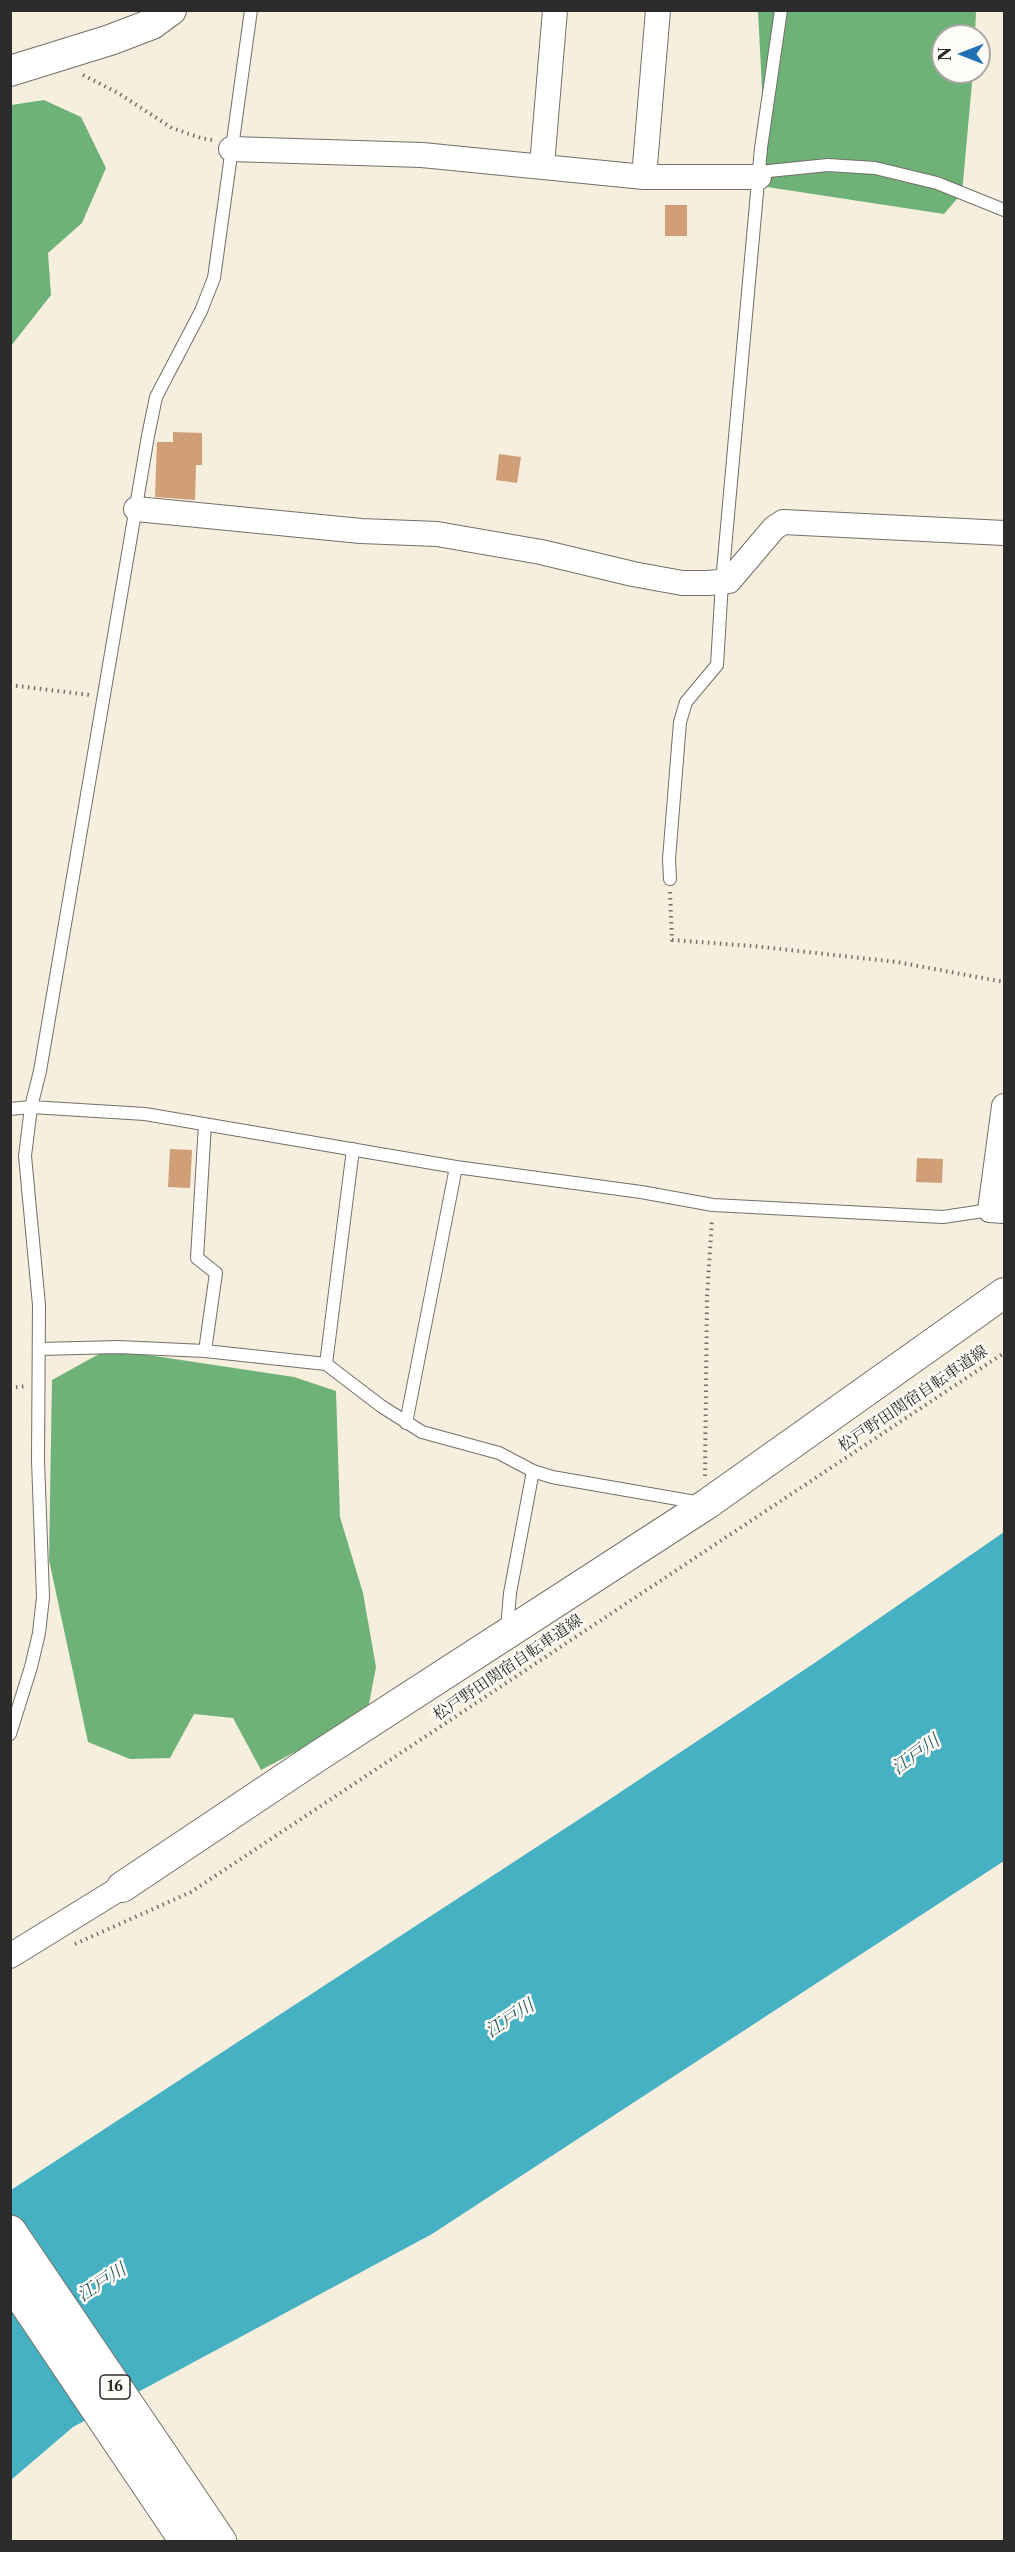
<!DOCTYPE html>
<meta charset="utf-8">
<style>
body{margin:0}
#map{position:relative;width:1015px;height:2552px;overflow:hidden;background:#f6efde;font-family:"Libre Caslon Text",serif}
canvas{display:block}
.frame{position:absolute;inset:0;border:12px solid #2b2b2b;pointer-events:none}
.north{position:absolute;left:931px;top:24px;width:60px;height:60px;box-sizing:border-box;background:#fdfcf7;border:2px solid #a9a8a5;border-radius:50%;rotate:270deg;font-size:16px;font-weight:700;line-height:24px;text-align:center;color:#2b2b2b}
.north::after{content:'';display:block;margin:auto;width:21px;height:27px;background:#1f6fb2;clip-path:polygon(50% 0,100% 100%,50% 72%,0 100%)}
</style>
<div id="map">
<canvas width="1015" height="2552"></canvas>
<div class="frame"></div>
<div class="north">N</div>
</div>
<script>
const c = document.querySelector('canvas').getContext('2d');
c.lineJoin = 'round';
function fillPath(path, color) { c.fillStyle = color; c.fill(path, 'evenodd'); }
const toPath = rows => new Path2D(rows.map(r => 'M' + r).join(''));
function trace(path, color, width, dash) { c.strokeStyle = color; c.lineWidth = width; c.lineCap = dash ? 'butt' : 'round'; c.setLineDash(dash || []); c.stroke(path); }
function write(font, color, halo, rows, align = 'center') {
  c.font = font + ' "Libre Caslon Text","Noto Serif JP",serif'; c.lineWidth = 5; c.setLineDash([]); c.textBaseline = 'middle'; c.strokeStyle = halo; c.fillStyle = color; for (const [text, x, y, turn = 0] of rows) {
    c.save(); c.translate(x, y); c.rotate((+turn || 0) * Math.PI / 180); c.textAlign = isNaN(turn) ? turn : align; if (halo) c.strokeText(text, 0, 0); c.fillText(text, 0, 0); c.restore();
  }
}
const forest = toPath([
 [758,11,976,11,975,36,943,36,943,72,973,72,962,193,944,214,767,187],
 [44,100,81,117,106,168,82,223,48,253,51,295,11,346,11,105],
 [108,1349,294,1377,336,1391,340,1517,363,1593,376,1667,367,1714,261,1770,233,1718,194,1714,170,1758,130,1759,88,1742,49,1560,52,1380]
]);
const water = toPath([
 [1004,1532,1004,1861,432,2234,73,2427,11,2480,11,2190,601,1805,813,1664]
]);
const building = toPath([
 [665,205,687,205,687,236,665,236],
 [173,432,202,433,202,465,196,465,195,500,155,497,157,442,173,442],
 [499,454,521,457,517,483,496,480],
 [170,1149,192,1150,190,1188,168,1187],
 [917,1158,943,1159,942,1183,916,1182]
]);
const path = toPath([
 [83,75,118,93,172,128,201,138,212,140],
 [10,685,90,695],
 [670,892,672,940,753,946,897,962,1004,982],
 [10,1388,25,1386],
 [705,1476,707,1297,712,1219],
 [75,1944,191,1892,1004,1353]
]);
const service = toPath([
 [759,172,828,165,875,168,937,183,1004,210],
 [670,879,669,859,680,722,686,702,717,665,722,582,761,148,781,10],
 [10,1109,31,1107,145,1114,456,1167,641,1192,713,1205,943,1217,990,1210],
 [205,1124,197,1258,216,1273,205,1351],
 [40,1349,118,1347,205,1351,326,1364,381,1406,422,1432,499,1453,533,1471,552,1477,701,1503],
 [326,1364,353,1149],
 [406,1423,456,1167],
 [507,1629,510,1593,533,1471],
 [10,1734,31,1667,39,1633,43,1597,38,1460,39,1305,25,1156,31,1107,40,1071,148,436,156,397,201,311,214,278,251,10]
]);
const minor = toPath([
 [231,149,422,155,644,177,759,177],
 [542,165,555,10],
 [644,177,658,10],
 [136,509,361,531,437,534,541,552,633,574,682,583,708,583,729,581,774,528,783,522,1004,533],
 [1004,1106,990,1210,1004,1211],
 [10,1956,122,1887]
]);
const tertiary = toPath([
 [10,71,110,40,152,24,171,10],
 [122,1887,315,1758,707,1504,1004,1293]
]);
const trunk = toPath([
 [10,2232,220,2542],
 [10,2279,187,2542]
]);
const shields = [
 [115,2387,30]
];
const shieldNames = [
 ["16",115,2387]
];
const streetNames = [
 ["松戸野田関宿自転車道線",913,1399,-34],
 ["松戸野田関宿自転車道線",508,1668,-34]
];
const waterNames = [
 ["江戸川",916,1755,-36],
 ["江戸川",510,2019,-33],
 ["江戸川",102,2283,-33]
];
fillPath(forest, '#6eb277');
fillPath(water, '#45b1c3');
fillPath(building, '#d09e77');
trace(service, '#72706a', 14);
trace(minor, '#72706a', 26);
trace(tertiary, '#72706a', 32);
trace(trunk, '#72706a', 35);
trace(path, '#72706a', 4, [1.5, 4.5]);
trace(service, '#fff', 12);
trace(minor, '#fff', 24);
trace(tertiary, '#fff', 30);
trace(trunk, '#fff', 33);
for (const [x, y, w] of shields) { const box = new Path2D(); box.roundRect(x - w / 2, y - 12, w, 24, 4.5); c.fillStyle = '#fdfcf7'; c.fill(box); trace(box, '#2b2b2b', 1.5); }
write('bold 15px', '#2b2b2b', null, shieldNames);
write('16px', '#2b2b2b', '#fdfcf7', streetNames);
write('italic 18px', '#356168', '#fdfcf7', waterNames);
</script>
